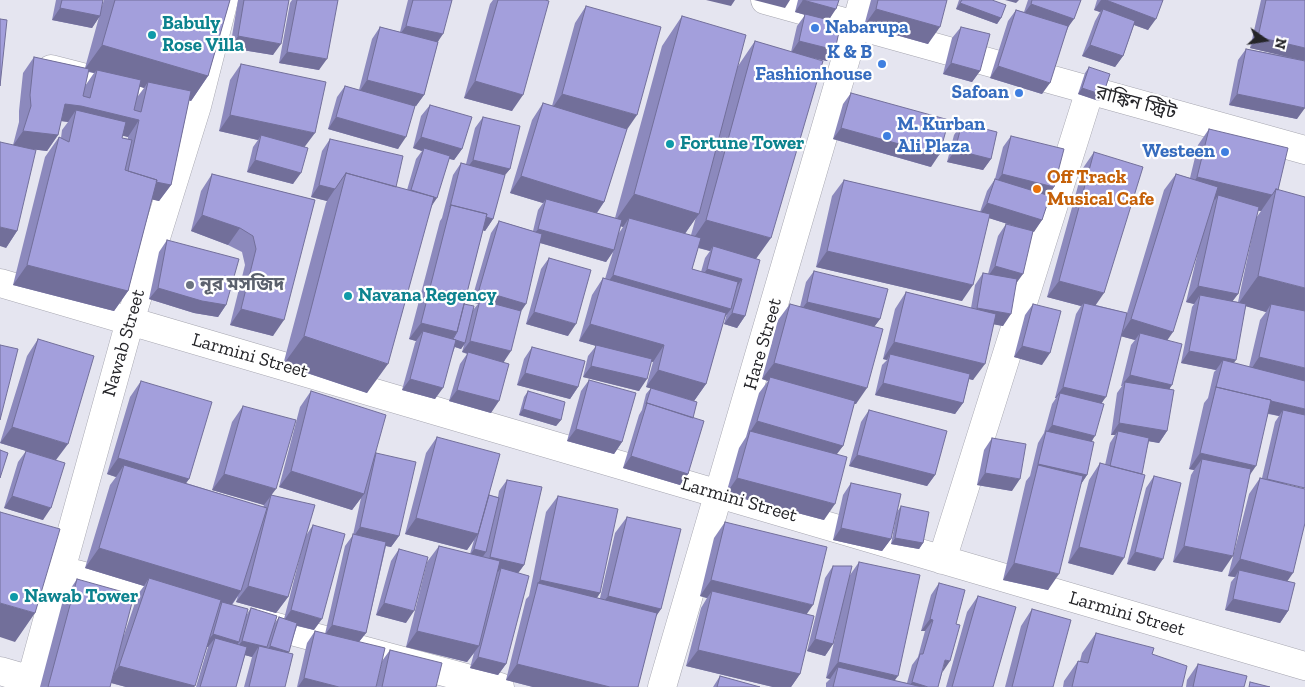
<!DOCTYPE html>
<meta charset="utf-8">
<style>
body{margin:0}
#map{position:relative;width:1305px;height:687px;overflow:hidden;background:#e5e5f0;font-family:"Zilla Slab",serif}
canvas{display:block}
.north{position:absolute;left:1240px;top:15px;width:50px;height:50px;-webkit-text-stroke:4px #fff;paint-order:stroke;rotate:103deg;font-size:14px;font-weight:700;line-height:20px;text-align:center;color:#242428}
.north::after{content:'';display:block;margin:auto;width:18px;height:22px;background:#242428;clip-path:polygon(50% 0,100% 100%,50% 72%,0 100%)}
</style>
<div id="map">
<canvas width="1305" height="687"></canvas>
<div class="north">N</div>
</div>
<script>
const c = document.querySelector('canvas').getContext('2d');
c.lineJoin = 'round';
const toPath = rows => new Path2D(rows.map(r => 'M' + r).join(''));
function trace(path, color, width, dash) { c.strokeStyle = color; c.lineWidth = width; c.lineCap = dash ? 'butt' : 'round'; c.setLineDash(dash || []); c.stroke(path); }
function fillPath(path, color) { c.fillStyle = color; c.fill(path, 'evenodd'); }
function write(font, color, halo, rows, align = 'center') {
  c.font = font + ' "Zilla Slab","Noto Sans Bengali",serif'; c.lineWidth = 4.5; c.setLineDash([]); c.textBaseline = 'middle'; c.strokeStyle = halo; c.fillStyle = color; for (const [text, x, y, turn = 0] of rows) {
    c.save(); c.translate(x, y); c.rotate((+turn || 0) * Math.PI / 180); c.textAlign = isNaN(turn) ? turn : align; if (halo) c.strokeText(text, 0, 0); c.fillText(text, 0, 0); c.restore();
  }
}
const minor = toPath([
 [765,0,1305,150],
 [51,69,176,101],
 [0,283,1305,666],
 [942,560,1090,90],
 [61,570,175,600],
 [258,622,500,687],
 [0,671,31,680],
 [29,687,61,570,130,321,197,106,224,0],
 [662,687,863,0]
]);
const wall = toPath([
 [56,0,103,0,101,9,104,0,230,0,208,76,191,101,189,100,171,185,159,201,152,199,128,291,114,311,13,285,45,157,59,137,61,138,62,130,68,122,61,121,58,135,47,151,32,149,17,231,6,248,13,145,19,122,19,111,23,73,34,57,85,68,99,17,92,28,52,20],
 [88,72,94,73,85,86],
 [140,86,144,88,138,96],
 [122,135,128,137,128,139,122,138],
 [238,0,289,0,273,55,230,48],
 [292,0,338,0,319,70,279,63,290,3],
 [408,0,452,0,438,42,424,95,416,106,415,106,398,149,328,129,337,97,345,86,359,90,372,39,380,27,400,32],
 [493,0,545,0,512,111,464,98,490,4],
 [798,0,839,0,829,20,835,50,827,61,811,58,756,259,745,316,737,328,724,324,727,313,724,318,706,384,694,401,646,387,653,362,651,361,639,391,583,377,588,356,596,346,579,341,592,295,603,278,605,279,613,252,606,262,540,243,521,311,504,362,491,413,449,401,460,364,467,354,462,352,464,345,461,349,455,347,435,399,402,390,415,343,416,341,409,339,440,221,442,218,453,175,461,163,466,164,475,128,483,117,510,169,504,176,493,219,485,231,483,230,464,304,473,310,478,304,471,302,491,233,499,221,533,231,538,210,543,203,510,193,532,120,543,103,552,106,575,23,586,6,626,130,604,202,597,213,615,218,662,46,682,16,738,66,755,41,791,52,797,26,805,15,795,12],
 [696,217,691,235,685,234],
 [621,226,623,227,619,233],
 [698,248,710,251,705,258,701,272,692,269],
 [871,0,947,0,928,44,864,26],
 [959,0,992,0,1001,18,997,24,956,9],
 [1028,0,1081,0,1068,28,1042,94,990,78,1008,21,1016,10,1024,12],
 [1097,0,1163,0,1148,30,1134,25,1123,56,1115,67,1082,56,1095,21,1100,12,1094,10],
 [1261,0,1305,0,1297,119,1229,105,1238,60,1246,49,1285,56,1250,48],
 [961,27,980,71,972,82,943,74,952,38],
 [241,64,305,147,293,184,247,172,253,147,258,140,219,131,230,80],
 [1089,67,1103,95,1099,101,1078,94,1085,73],
 [851,93,931,167,833,139,843,104],
 [430,105,462,149,454,160,449,159,431,208,367,393,283,365,326,203,327,201,311,197,322,151,330,139,396,187,407,190,416,159,422,151,413,148,421,116],
 [962,123,991,159,983,170,947,162,954,135],
 [1209,129,1278,190,1287,581,1288,611,1280,623,1225,610,1231,582,1235,577,1228,576,1249,494,1260,478,1262,478,1275,422,1279,416,1268,414,1249,476,1222,572,1173,562,1191,475,1194,470,1189,469,1204,403,1208,398,1214,372,1216,370,1181,363,1192,307,1194,304,1186,302,1198,252,1167,340,1170,389,1167,431,1159,443,1149,441,1113,575,1068,563,1089,480,1100,463,1105,465,1110,443,1115,435,1111,435,1117,393,1122,386,1121,386,1131,345,1135,340,1121,336,1102,403,1092,442,1087,475,1081,484,1048,590,1003,580,1026,481,1030,476,1038,443,1044,433,1052,404,1056,398,1055,398,1076,314,1081,306,1047,297,1083,168,1094,152,1096,305,1127,313,1164,190,1176,174,1190,178,1198,145],
 [1258,211,1261,211,1256,218],
 [1256,218,1238,302,1232,301,1238,294],
 [1246,306,1266,312,1260,320,1249,367,1233,363],
 [1011,136,1054,187,1048,196,1042,220,1033,232,1003,326,994,324,973,380,969,379,963,403,955,414,875,395,882,365,887,360,883,359,895,309,906,292,971,308,975,285,983,273,988,274,998,236,1006,224,1023,229,989,218,962,301,816,267,832,196,844,180,980,212,987,191,995,179,1003,147],
 [212,174,315,200,273,336,230,325,245,265,242,252,228,245,191,231,201,191],
 [167,240,226,305,218,317,194,313,149,299,159,252],
 [549,258,568,336,526,324,541,269],
 [814,271,880,319,874,327,856,404,854,404,843,446,836,454,824,520,726,494,739,448,746,437,759,393,768,381,762,379,778,320,790,304,800,307,806,282],
 [1033,304,1042,365,1014,357,1025,315],
 [38,339,56,460,43,520,4,508,18,462,26,451,0,443,27,356],
 [532,347,578,387,570,399,517,385,524,359],
 [589,380,622,442,614,454,567,441,581,391],
 [141,381,189,479,186,483,263,507,264,505,212,490,232,422,243,406,272,495,288,597,276,613,236,602,238,596,232,605,247,614,251,608,274,624,279,617,284,619,305,537,313,525,314,630,297,626,288,653,285,687,244,687,252,657,245,655,236,687,196,687,207,650,208,647,207,647,194,687,126,687,111,683,110,687,40,687,63,600,77,579,124,635,138,594,144,586,85,568,110,485,116,477,107,474,130,397],
 [651,388,693,418,688,474,680,485,623,468,639,415,642,410,646,394],
 [311,391,374,457,376,453,399,536,391,547,386,546,366,633,359,642,376,687,297,687,307,643,315,631,325,634,345,546,353,535,361,498,352,510,279,487,300,407],
 [528,391,561,420,556,426,519,415,524,397],
 [869,410,935,475,927,486,849,466,861,422],
 [437,437,489,495,498,497,499,491,507,480,524,565,518,573,506,664,498,675,470,668,474,653,467,662,406,647,427,562,439,546,470,554,474,540,467,550,405,534,426,453],
 [992,438,1012,491,977,485,984,450],
 [1154,476,1155,571,1127,564,1146,488],
 [851,483,891,539,882,551,833,540,843,495],
 [558,496,600,593,597,598,600,598,615,533,627,517,661,609,656,616,638,687,533,687,506,680,526,599,529,596,546,512],
 [901,506,923,543,919,549,891,544,897,512],
 [725,522,807,614,800,674,791,687,773,687,686,666,701,608,707,598,700,596,714,538],
 [399,549,406,623,376,615,391,561],
 [859,562,895,681,907,683,912,665,918,657,925,631,921,631,931,595,939,583,942,673,938,687,826,687,826,683,830,679,826,678,838,624,833,644,825,656,807,651,825,578,833,566,850,575],
 [978,596,993,687,946,687,967,612],
 [1032,609,1053,687,1005,687,1021,626],
 [1096,633,1152,654,1182,687,1063,687,1064,681,1078,661,1080,661,1082,653],
 [390,650,436,687,376,687,382,661],
 [1198,664,1244,687,1186,687,1187,680],
 [720,676,760,687,713,687]
]);
const shadedWall = toPath([
 [706,0,735,0,731,6],
 [754,0,790,0,785,8],
 [803,0,836,9,828,21,795,12],
 [1005,0,1019,0,1016,3],
 [1101,0,1106,0,1156,19,1148,30,1101,13,1103,9,1100,12,1094,10],
 [960,3,1001,18,997,24,956,9],
 [1031,4,1074,19,1066,30,1023,15],
 [60,8,100,16,92,28,52,20],
 [876,9,940,27,928,44,864,26],
 [406,26,443,34,435,46,398,37],
 [238,36,281,44,273,55,230,48],
 [1258,37,1305,48,1305,61,1250,48],
 [799,41,835,50,827,61,791,53],
 [102,45,208,76,191,101,146,88,148,82,144,88,96,74,97,70,94,73,84,70],
 [1090,45,1123,56,1115,67,1082,56],
 [287,52,327,59,319,70,279,63],
 [951,63,980,71,972,82,943,74],
 [998,66,1050,83,1042,94,990,78],
 [367,80,424,95,416,106,359,92],
 [475,81,523,95,512,111,464,98],
 [1082,88,1103,95,1099,101,1078,94],
 [562,94,637,115,626,131,551,110],
 [1237,94,1305,108,1297,119,1229,105],
 [65,104,81,106,139,120,128,137,73,124,76,110,68,122,54,120],
 [230,115,315,133,303,149,261,135,258,140,219,131],
 [336,117,406,137,398,149,328,129],
 [841,128,939,155,931,167,833,139],
 [23,131,58,135,47,151,12,147],
 [421,137,462,149,454,160,423,151,424,148,422,151,413,148],
 [955,150,991,159,983,170,947,162],
 [255,160,301,173,293,184,247,172],
 [473,160,510,169,501,180,465,171],
 [1002,174,1054,187,1046,199,994,186],
 [127,175,171,185,159,201,116,192],
 [521,176,604,202,593,218,546,199,543,203,510,193],
 [1197,177,1272,195,1261,211,1217,201,1218,195,1215,200,1186,194],
 [319,185,335,189,327,201,311,197],
 [411,190,437,198,429,210],
 [634,194,699,214,678,243,629,218,623,227,613,224],
 [987,203,1042,220,1034,232,979,215],
 [450,207,493,219,485,231,447,220],
 [202,215,240,228,228,245,191,231],
 [706,220,771,238,753,263,713,246,710,251,689,245],
 [0,227,17,231,6,248,0,246],
 [538,229,614,250,606,262,530,240],
 [827,251,973,285,962,301,816,267],
 [27,265,128,291,114,311,13,285],
 [995,266,1023,274,1015,285,987,278],
 [707,269,742,279,734,291,699,281],
 [613,275,731,309,719,325,602,291],
 [1258,276,1305,288,1305,322,1271,304,1266,312,1238,304],
 [1059,281,1104,293,1093,309,1084,303,1081,306,1047,297],
 [1198,286,1238,294,1226,310,1200,295,1194,304,1186,302],
 [158,288,226,305,218,317,194,313,149,299],
 [479,290,526,304,518,316,480,300,478,304,471,302],
 [807,302,880,319,871,331,799,313],
 [977,308,1011,314,1003,326,969,320],
 [241,309,284,320,273,336,230,325],
 [534,312,576,324,568,336,526,324],
 [732,313,745,316,737,328,724,324],
 [1131,319,1173,332,1162,348,1140,333,1135,340,1120,336],
 [421,323,457,332,446,349,423,331,416,341,409,339],
 [590,324,664,345,653,362,579,341],
 [304,336,388,364,367,393,283,365],
 [453,339,465,343,461,349,449,345],
 [470,341,511,351,503,363,462,352],
 [894,342,985,364,973,380,889,360,890,354,887,360,883,359],
 [1022,346,1050,353,1042,365,1014,357],
 [1189,351,1236,360,1227,372,1223,360,1216,370,1181,363],
 [1259,357,1305,368,1305,387,1248,374],
 [774,363,867,388,856,404,769,381,770,377,768,381,762,379],
 [591,366,647,379,639,391,583,377],
 [658,370,706,384,694,401,646,387],
 [525,373,578,387,570,399,517,385],
 [1130,375,1172,385,1164,397,1125,382,1121,386],
 [410,379,443,388,435,399,402,390],
 [883,383,963,403,955,414,875,395],
 [1063,387,1106,397,1098,408,1060,393,1056,398,1055,398],
 [1216,387,1305,409,1305,423,1283,410,1279,416,1213,400],
 [457,390,499,401,491,413,449,401],
 [523,409,561,420,556,426,519,415],
 [757,421,843,446,831,462,750,432],
 [1119,423,1167,431,1159,443,1117,436,1118,431,1115,435,1111,435],
 [1052,425,1095,436,1087,448,1045,435],
 [12,427,68,444,56,460,0,443],
 [576,429,622,442,614,454,567,441],
 [1200,453,1256,466,1245,482,1202,459,1194,470,1189,469],
 [857,455,935,475,927,486,849,466],
 [631,456,688,474,680,485,623,468],
 [118,458,189,479,177,496,124,465,116,477,107,474],
 [1038,464,1087,475,1079,487],
 [291,471,364,494,352,510,279,487],
 [985,473,1020,479,1012,491,977,485],
 [224,474,276,489,264,505,212,490],
 [737,478,835,504,824,520,726,494],
 [12,496,51,508,43,520,4,508],
 [416,518,478,534,467,550,405,534],
 [360,527,399,536,391,547,352,539],
 [841,528,891,539,882,551,833,540],
 [895,538,923,543,919,549,891,544],
 [1184,546,1233,556,1222,572,1173,562],
 [1079,547,1124,558,1113,575,1068,563],
 [99,548,241,591,227,611,222,602,217,608,149,578,144,586,85,568],
 [474,549,486,552,482,558,470,555],
 [1135,552,1163,559,1155,571,1127,564],
 [490,557,524,565,516,576,501,568,498,572,482,569],
 [1240,559,1293,573,1282,589,1239,570,1235,577,1228,576],
 [1014,563,1059,574,1048,590,1003,580],
 [540,580,600,593,589,609,538,583],
 [711,580,813,605,802,621,712,591,707,598,700,596],
 [248,586,288,597,276,613,236,602],
 [608,596,661,609,650,625,596,612],
 [1233,599,1288,611,1280,623,1225,610],
 [0,603,35,613,15,642,0,637],
 [384,603,414,611,406,623,376,615],
 [291,610,322,619,314,630,283,622],
 [930,619,933,620,925,631,921,631],
 [332,625,366,633,357,644,324,636],
 [417,631,479,646,467,662,406,647],
 [213,634,239,642,231,653,215,638,208,647,204,646],
 [815,639,833,644,825,656,807,651],
 [242,641,267,647,259,659,259,646,252,657,233,652],
 [270,646,289,652,281,664,262,658],
 [698,650,800,674,791,687,773,687,686,666],
 [478,657,506,664,498,675,470,668],
 [945,660,950,661,942,673],
 [838,662,898,676,890,687,838,667,830,679,826,678],
 [517,664,610,687,533,687,506,680],
 [119,666,195,686,194,687,126,687,108,682],
 [304,678,339,687,298,687],
 [912,682,928,687,909,687]
]);
const building = toPath([
 [62,0,103,0,100,16,60,8,62,0],
 [115,0,230,0,208,76,102,45,115,0],
 [244,0,289,0,281,44,238,36,244,0],
 [297,0,338,0,327,59,287,52,297,0],
 [413,0,452,0,443,34,406,26,413,0],
 [498,0,545,0,549,1,523,95,475,81,498,0],
 [803,0,839,0,836,9,803,0],
 [878,0,947,0,940,27,876,9,878,0],
 [962,0,992,0,1006,5,1001,18,960,3,962,0],
 [1032,0,1081,0,1074,19,1031,4,1032,0],
 [1106,0,1163,0,1156,19,1106,0],
 [1266,0,1305,0,1305,48,1258,37,1266,0],
 [586,6,661,27,637,115,562,94,586,6],
 [1103,9,1135,21,1123,56,1090,45,1103,9],
 [1016,10,1068,26,1050,83,998,66,1016,10],
 [805,14,841,23,835,50,799,41,805,14],
 [682,16,746,35,699,214,634,194,682,16],
 [0,19,7,20,0,86,0,19],
 [380,27,438,42,424,95,367,80,380,27],
 [961,27,990,34,980,71,951,63,961,27],
 [755,41,823,61,771,238,706,220,755,41],
 [1246,49,1305,61,1305,108,1237,94,1246,49],
 [34,57,89,69,83,96,90,98,97,70,141,80,134,110,141,112,148,82,191,91,171,185,156,182,157,180,128,171,139,120,81,106,65,104,58,135,23,131,31,106,30,95,34,57],
 [241,64,326,82,315,133,230,115,241,64],
 [1089,67,1110,74,1103,95,1082,88,1089,67],
 [345,86,415,106,406,137,336,117,345,86],
 [851,93,949,120,939,155,841,128,851,93],
 [543,103,627,129,604,202,521,176,543,103],
 [430,105,472,117,462,149,421,137,430,105],
 [76,110,126,122,122,138,132,140,125,170,157,180,128,291,27,265,59,137,69,142,76,110],
 [483,117,520,126,510,169,473,160,483,117],
 [962,123,997,132,991,159,955,150,962,123],
 [1209,129,1288,148,1278,190,1276,189,1272,195,1197,177,1209,129],
 [261,135,308,148,301,173,255,160,261,135],
 [1011,136,1064,149,1054,187,1002,174,1011,136],
 [330,139,403,156,396,187,346,173,335,189,319,185,330,139],
 [0,142,36,150,17,231,0,227,0,142],
 [424,148,450,156,437,198,411,190,424,148],
 [1094,152,1143,167,1104,293,1059,281,1094,152],
 [461,163,505,175,493,219,486,217,487,214,451,205,450,207,461,163],
 [346,173,434,197,388,364,304,336,346,173],
 [212,174,315,200,284,320,241,309,256,249,253,236,240,228,202,215,212,174],
 [1176,174,1218,187,1173,332,1131,319,1176,174],
 [995,179,1050,196,1042,220,987,203,995,179],
 [844,180,990,214,973,285,827,251,844,180],
 [1276,189,1305,197,1305,288,1258,276,1276,189],
 [1218,195,1259,207,1238,294,1198,286,1218,195],
 [546,199,622,220,614,250,538,229,546,199],
 [451,205,487,214,457,332,421,323,451,205],
 [629,218,701,238,692,269,738,282,731,309,613,275,629,218],
 [499,221,542,234,526,304,479,290,499,221],
 [1006,224,1033,231,1023,274,995,266,1006,224],
 [167,240,239,259,226,305,202,301,158,288,167,240],
 [713,246,760,260,745,316,732,313,742,279,707,269,713,246],
 [549,258,591,270,576,324,534,312,549,258],
 [814,271,888,289,880,319,807,302,814,271],
 [983,273,1017,279,1011,314,977,308,983,273],
 [603,278,726,313,706,384,658,370,664,345,590,324,603,278],
 [906,292,996,314,985,364,894,342,906,292],
 [1200,295,1246,304,1236,360,1189,351,1200,295],
 [480,300,521,311,511,351,470,341,480,300],
 [1084,303,1127,313,1106,397,1063,387,1084,303],
 [464,304,474,306,465,343,453,339,457,332,464,304],
 [790,304,883,329,867,388,774,363,790,304],
 [1033,304,1061,311,1050,353,1022,346,1033,304],
 [1271,304,1305,311,1305,368,1259,357,1271,304],
 [423,331,456,340,443,388,410,379,423,331],
 [1140,333,1182,344,1172,385,1130,375,1140,333],
 [38,339,94,356,68,444,12,427,38,339],
 [0,345,18,349,0,420,0,345],
 [596,345,652,359,647,379,591,366,596,345],
 [532,347,585,361,578,387,525,373,532,347],
 [468,352,509,364,499,401,457,390,468,352],
 [890,354,970,374,963,403,883,383,890,354],
 [1223,360,1305,381,1305,409,1271,401,1271,400,1216,387,1223,360],
 [770,377,855,401,843,446,757,421,770,377],
 [589,380,636,393,622,442,576,429,589,380],
 [141,381,212,402,189,479,118,458,141,381],
 [1125,382,1174,390,1167,431,1119,423,1125,382],
 [1216,387,1271,400,1256,466,1200,453,1216,387],
 [651,388,697,402,693,418,647,403,646,404,651,388],
 [311,391,386,415,364,494,291,471,311,391],
 [528,391,565,402,561,420,523,409,528,391],
 [1060,393,1104,404,1095,436,1052,425,1060,393],
 [647,403,704,421,688,474,631,456,647,403],
 [243,406,296,420,276,489,224,474,243,406],
 [869,410,947,431,935,475,857,455,869,410],
 [1283,410,1305,415,1305,488,1267,479,1283,410],
 [750,431,847,457,835,504,737,478,750,431],
 [1046,431,1094,442,1087,475,1038,464,1046,431],
 [1118,431,1149,438,1142,474,1110,466,1118,431],
 [437,437,500,454,478,534,416,518,437,437],
 [992,438,1026,444,1020,479,985,473,992,438],
 [0,450,8,453,0,478,0,450],
 [26,451,65,463,51,508,12,496,26,451],
 [376,453,416,462,399,536,360,527,376,453],
 [1202,459,1251,469,1233,556,1184,546,1202,459],
 [1100,463,1145,475,1124,558,1079,547,1100,463],
 [124,465,267,508,241,591,99,548,124,465],
 [1038,465,1083,476,1059,574,1014,563,1038,465],
 [1154,476,1181,483,1163,559,1135,552,1154,476],
 [1260,478,1305,489,1305,523,1293,573,1240,559,1260,478],
 [507,480,542,487,524,565,490,557,507,480],
 [851,483,901,494,891,539,841,528,851,483],
 [271,495,315,505,288,597,248,586,271,495],
 [489,495,499,498,486,552,474,549,489,495],
 [558,496,618,509,600,593,540,580,558,496],
 [901,506,929,512,923,543,895,538,901,506],
 [0,512,60,529,35,613,0,603,0,512],
 [627,517,681,529,661,609,608,596,627,517],
 [725,522,827,547,813,605,711,580,725,522],
 [313,525,345,534,322,619,291,610,313,525],
 [353,534,386,542,366,633,332,625,353,534],
 [439,546,500,561,479,646,417,631,439,546],
 [399,549,428,557,414,611,384,603,399,549],
 [859,562,920,575,898,676,838,662,859,562],
 [833,566,852,566,833,644,815,639,833,566],
 [501,568,529,576,506,664,478,657,501,568],
 [1239,570,1295,583,1288,611,1233,599,1239,570],
 [149,578,221,600,195,686,119,666,149,578],
 [77,579,134,595,110,687,48,687,77,579],
 [538,583,657,613,638,687,610,687,517,664,538,583],
 [939,583,965,590,956,624,960,625,950,661,945,660,938,687,928,687,912,682,920,654,923,654,933,620,930,619,939,583],
 [712,591,814,616,800,674,698,650,712,591],
 [978,596,1016,607,993,687,952,687,978,596],
 [222,602,248,609,239,642,213,634,222,602],
 [251,608,277,616,267,647,242,641,251,608],
 [1032,609,1071,620,1053,687,1012,687,1032,609],
 [279,617,297,623,289,652,270,646,279,617],
 [315,631,385,648,376,687,339,687,304,678,315,631],
 [1096,633,1154,648,1152,654,1187,666,1182,687,1072,687,1078,661,1088,663,1096,633],
 [215,638,247,647,236,687,200,687,215,638],
 [259,646,293,654,285,687,249,687,259,646],
 [390,650,442,663,436,687,382,687,390,650],
 [1198,664,1247,676,1244,687,1193,687,1198,664],
 [838,667,922,687,833,687,838,667],
 [720,676,760,687,717,687,720,676],
 [1250,682,1270,687,1249,687,1250,682]
]);
const markers = [
 [815,28,5,"#3f7fe0"],
 [152,35,5,"#0f9aa8"],
 [882,64,5,"#3f7fe0"],
 [1019,93,5,"#3f7fe0"],
 [887,136,5,"#3f7fe0"],
 [670,144,5,"#0f9aa8"],
 [1225,152,5,"#3f7fe0"],
 [1037,189,5,"#e8710a"],
 [190,285,5,"#6b7280"],
 [348,296,5,"#0f9aa8"],
 [14,597,5,"#0f9aa8"]
];
const cultureNames = [
 ["Babuly",162,24],
 ["Rose Villa",162,46],
 ["Fortune Tower",680,144],
 ["Navana Regency",358,296],
 ["Nawab Tower",24,597]
];
const shopNames = [
 ["Nabarupa",825,28,"left"],
 ["K & B",872,53],
 ["Fashionhouse",872,75],
 ["Safoan",1009,93],
 ["M. Kurban",897,125,"left"],
 ["Ali Plaza",897,147,"left"],
 ["Westeen",1215,152]
];
const streetNames = [
 ["রাঙ্কিন স্ট্রিট",1136,103,15],
 ["Nawab Street",124,343,-74],
 ["Hare Street",763,344,-74],
 ["Larmini Street",250,356,16],
 ["Larmini Street",739,500,16],
 ["Larmini Street",1127,614,16]
];
const foodNames = [
 ["Off Track",1047,178],
 ["Musical Cafe",1047,200]
];
const worshipNames = [
 ["নূর মসজিদ",200,285]
];
trace(minor, '#a5a5af', 29);
trace(minor, '#fff', 28);
fillPath(wall, '#8c89bd');
fillPath(shadedWall, '#726f9a');
fillPath(building, '#a39fdc');
trace(building, '#726f9a', 1);
for (const [x, y, r, color] of markers) { const dot = new Path2D(); dot.arc(x, y, r, 0, 2 * Math.PI); c.fillStyle = color; c.fill(dot); trace(dot, '#fff', 2); }
write('bold 19px', '#0d838f', '#fff', cultureNames, 'left');
write('bold 19px', '#366cbe', '#fff', shopNames, 'right');
write('19px', '#242428', '#fff', streetNames);
write('bold 19px', '#c56008', '#fff', foodNames, 'left');
write('bold 19px', '#5b616d', '#fff', worshipNames, 'left');
</script>
